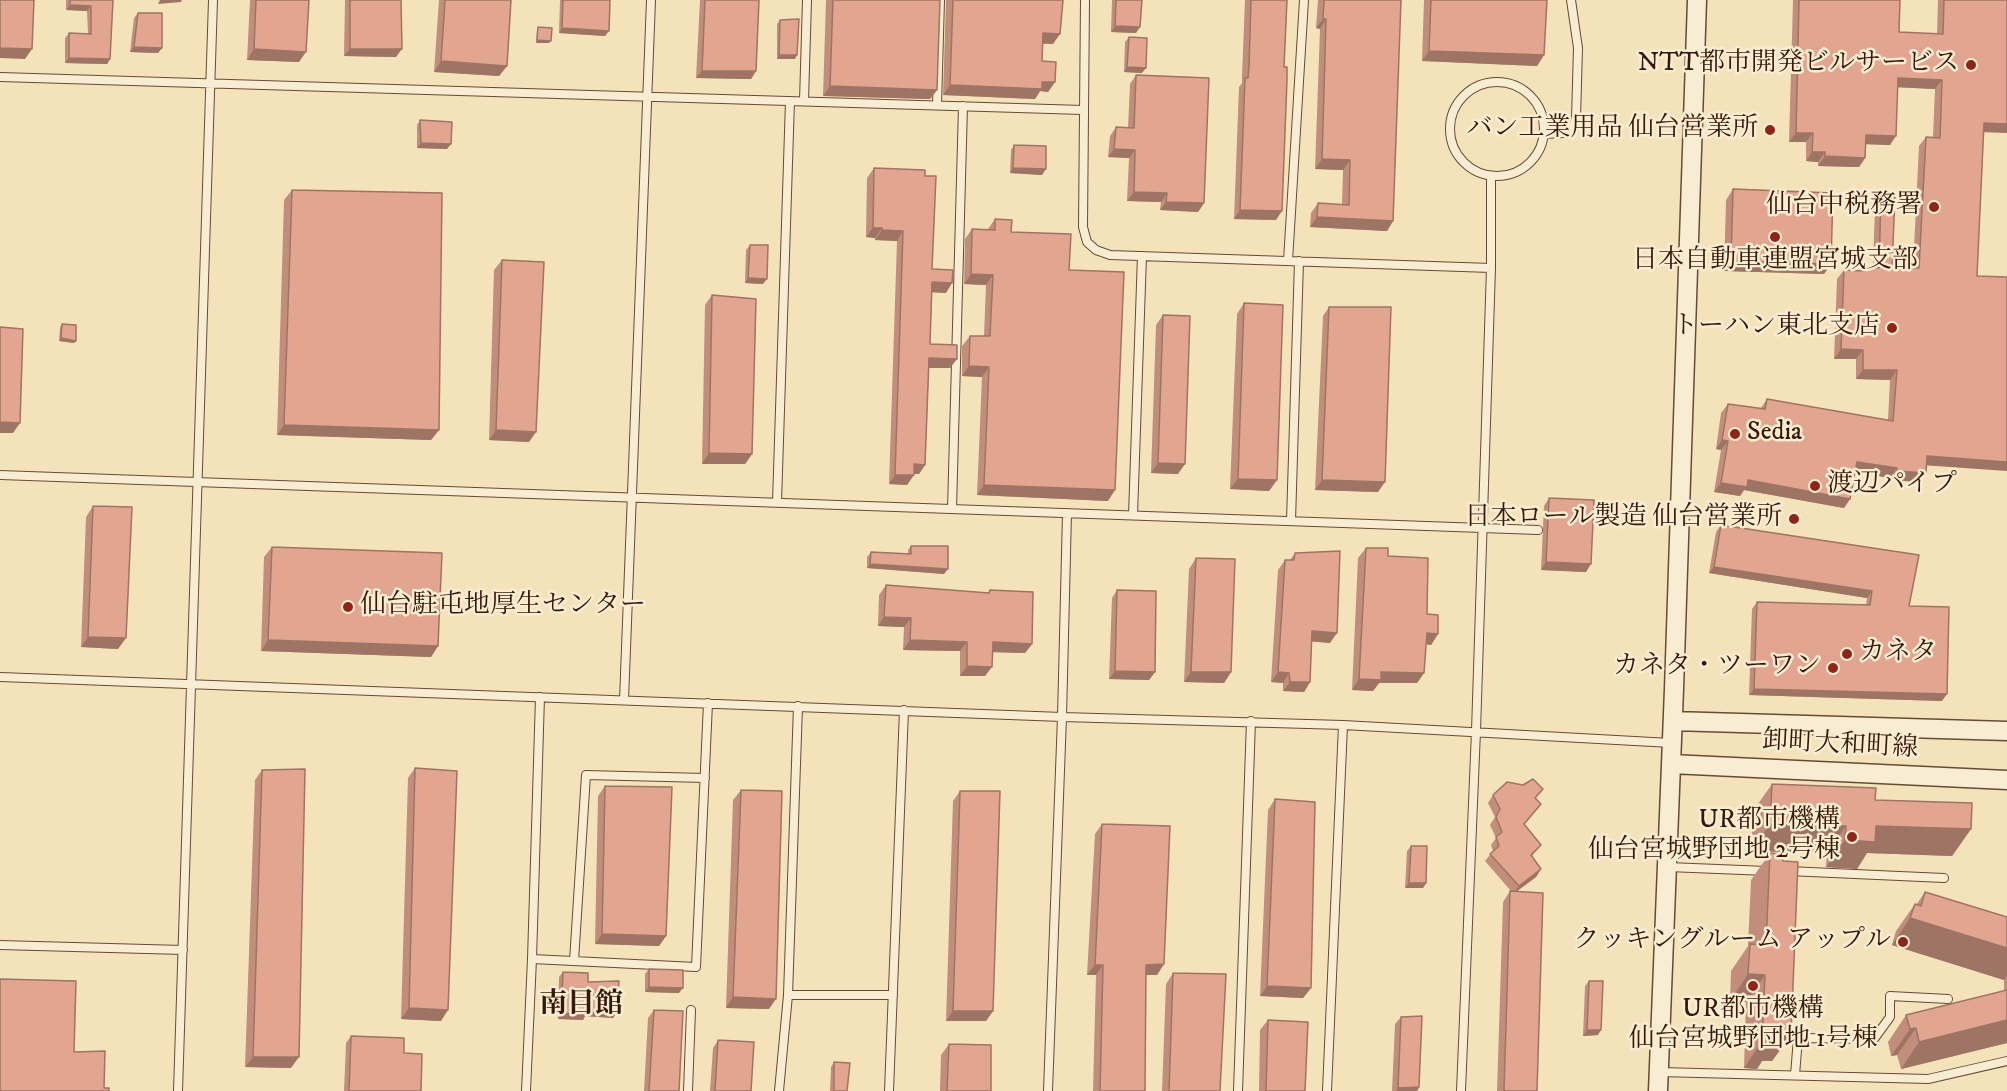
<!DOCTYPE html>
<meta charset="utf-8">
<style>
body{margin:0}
canvas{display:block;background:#f4e3ba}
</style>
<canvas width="2007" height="1091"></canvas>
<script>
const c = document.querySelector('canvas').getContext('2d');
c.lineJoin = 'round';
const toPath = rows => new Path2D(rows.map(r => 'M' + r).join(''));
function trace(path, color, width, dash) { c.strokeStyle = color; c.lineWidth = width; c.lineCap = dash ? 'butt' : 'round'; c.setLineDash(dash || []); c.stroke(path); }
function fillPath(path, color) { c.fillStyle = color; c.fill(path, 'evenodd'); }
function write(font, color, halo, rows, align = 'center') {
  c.font = font + ' "IM FELL DW Pica","Noto Serif JP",serif'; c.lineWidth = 5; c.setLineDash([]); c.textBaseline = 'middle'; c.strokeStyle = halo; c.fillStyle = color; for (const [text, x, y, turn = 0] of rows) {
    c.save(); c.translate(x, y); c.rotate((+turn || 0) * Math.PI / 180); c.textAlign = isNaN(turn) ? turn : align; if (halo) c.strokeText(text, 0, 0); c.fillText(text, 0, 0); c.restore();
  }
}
const service = toPath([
 [1085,0,1083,227,1087,242,1096,250,1110,255,1491,268],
 [0,77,1083,110],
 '1450 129a47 47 0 1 1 94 0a47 47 0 1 1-94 0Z',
 [804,101,807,0],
 [937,105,940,0],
 [1544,134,1564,133,1571,129,1576,119,1578,48,1571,0],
 [1288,261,1304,0],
 [0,475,1538,530],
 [777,502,790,101],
 [952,509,963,106],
 [1133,515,1142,256],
 [1291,521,1299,261],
 [0,677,1062,717,1343,725,1671,743],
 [624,700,651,0],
 [1668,867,1767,871],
 [1788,871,1944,878],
 [0,945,183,950],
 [532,959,540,697],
 [574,961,586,775,705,778],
 [788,995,798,706],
 [1660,1072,1928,1079,2007,1061],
 [1795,1075,1798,1038,1874,1039,1890,1017,1890,996,1948,999],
 [178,1091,213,0],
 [526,1091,532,959,696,967,708,703],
 [688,1091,691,1010],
 [779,1091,788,995,893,995],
 [889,1091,904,710],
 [1048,1091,1062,717,1067,513],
 [1238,1091,1251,721],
 [1327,1091,1343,725],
 [1461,1091,1476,731,1491,268,1491,177]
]);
const tertiary = toPath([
 [1673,721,2007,731],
 [1671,764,2007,780],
 [1658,1091,1674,689,1697,0]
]);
const wall = toPath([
 [66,0,113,0,110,59,107,64,65,63,65,38,69,33,88,34,87,11,66,10],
 [250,0,309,0,299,62,247,60],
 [345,0,401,0,396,57,344,56],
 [439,0,511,0,507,66,499,76,434,72],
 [560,0,610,0,605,36,559,33],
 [700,0,759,0,756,71,751,79,696,78],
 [826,0,940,0,937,90,930,99,823,96],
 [946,0,1063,0,1053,44,1043,44,1042,61,1055,82,1048,92,1040,91,1035,99,943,95],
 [1112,0,1142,0,1136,33,1111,32],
 [1245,0,1287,0,1276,220,1234,219,1239,87,1242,83,1242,76],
 [1318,0,1401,0,1393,221,1387,231,1310,227,1311,213,1318,203,1342,205,1343,170,1315,169,1320,29,1316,28],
 [1424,0,1547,0,1544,55,1537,66,1422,61],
 [1793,0,1900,0,1899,32,1937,34,1938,0,2007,0,1926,466,1919,482,1890,480,1890,478,1855,472,1850,499,1844,508,1744,490,1740,496,1714,492,1721,450,1716,449,1721,413,1728,404,1761,408,1767,399,1888,420,1890,380,1856,379,1856,359,1834,359,1837,279,1844,270,1863,270,1865,267,1873,267,1875,206,1881,196,1892,268,1913,268,1919,146,1926,137,1933,137,1935,89,1898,87,1890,145,1866,144,1865,158,1859,167,1818,166,1818,162,1806,161,1806,142,1789,142],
 [138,13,162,48,158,53,130,52,134,18],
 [780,20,795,59,777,59,777,24],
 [538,27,549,43,536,43,537,30],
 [1129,37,1142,73,1124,72,1125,42],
 [1136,75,1204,203,1198,212,1160,210,1161,202,1127,201,1129,158,1108,157,1110,136,1116,127,1128,128,1130,84],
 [420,120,447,149,417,148,417,125],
 [1014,145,1042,175,1010,173,1011,150],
 [874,168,925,176,932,269,946,293,932,292,930,344,950,368,929,368,925,465,919,474,914,474,907,485,889,484,897,241,875,240,875,238,866,237,867,178],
 [1733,189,1831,264,1824,274,1724,271,1726,200],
 [292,190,439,430,431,440,277,435,284,200],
 [995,219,1011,232,1069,270,1108,501,977,495,982,377,962,376,962,346,970,336,984,336,986,285,964,284,965,239,972,229,988,229],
 [750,245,763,284,745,283,746,250],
 [502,260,529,442,489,440,494,270],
 [712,295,752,454,745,464,702,464,705,305],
 [1244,303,1277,480,1269,491,1230,489,1237,314],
 [1329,307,1378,492,1315,490,1323,316],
 [1163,315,1178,474,1151,473,1156,325],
 [62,324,74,343,59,341,60,327],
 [1549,498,1586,572,1541,570,1544,506],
 [93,506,118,649,81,647,86,517],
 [1721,525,1909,606,1942,701,1749,695,1752,609,1757,602,1866,605,1867,598,1709,573,1716,532],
 [911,546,944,574,867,568,867,557,871,552,908,554,908,550],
 [272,547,438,646,431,657,261,651,264,557],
 [1366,548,1388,556,1427,614,1438,634,1431,645,1426,644,1424,673,1417,683,1379,683,1373,691,1352,690,1358,558],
 [1295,553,1330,643,1312,641,1310,682,1304,692,1283,691,1283,683,1271,682,1278,570,1285,560,1290,560],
 [1196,558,1231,672,1224,683,1184,682,1189,569],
 [886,585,988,593,990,590,1032,644,1025,653,993,652,985,676,960,676,960,651,903,650,904,627,878,626,879,595],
 [1117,590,1155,672,1149,680,1109,679,1112,598],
 [415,768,441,1021,401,1019,408,778],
 [262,770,291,1068,245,1067,255,780],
 [1772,784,1875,800,1971,829,1952,856,1867,853,1857,869,1826,867,1827,853,1751,851,1753,811],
 [605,786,666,936,659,946,595,944,598,796],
 [741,790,769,1009,726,1008,733,800],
 [960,791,993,1011,986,1021,946,1021,953,801],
 [1493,795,1536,798,1541,804,1524,825,1541,845,1532,856,1541,869,1536,877,1516,892,1537,1091,1497,1091,1503,902,1510,891,1511,891,1485,861,1493,851,1491,845,1496,838,1490,825,1495,817,1488,803],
 [1275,799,1311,988,1303,998,1260,996,1268,810],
 [1102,824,1164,964,1157,975,1146,975,1145,1091,1093,1091,1096,975,1087,975,1095,834],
 [1411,846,1426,883,1423,888,1405,888,1407,851],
 [1770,853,1783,861,1791,1035,1772,1061,1762,1061,1757,1069,1744,1068,1746,1002,1730,1001,1731,971,1748,946,1751,880],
 [1925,892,2007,917,2007,1043,1901,1069,1897,1055,1891,1056,1888,1042,1906,1015,2004,991,2004,980,1892,945,1896,931,1915,904,1916,905],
 [649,969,679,993,645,992,645,974],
 [563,972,588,982,617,1012,613,1018,585,1016,583,1020,558,1019,559,977],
 [1173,973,1220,1091,1162,1091,1166,984],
 [1589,981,1598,1035,1583,1036,1585,986],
 [654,1010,679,1091,644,1091,648,1018],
 [1401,1017,1419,1087,1417,1091,1392,1091,1395,1024],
 [1268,1020,1305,1091,1259,1091,1260,1030],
 [351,1036,421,1091,344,1091,346,1043],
 [718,1040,751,1091,710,1091,713,1048],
 [949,1044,991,1091,940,1091,941,1055],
 [834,1062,847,1091,830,1091,831,1067]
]);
const shadedWall = toPath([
 [160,0,182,0,181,2,158,4],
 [70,5,91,6,87,11,66,10],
 [1323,19,1326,19,1320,29,1316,28],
 [1115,26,1140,27,1136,33,1111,32],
 [562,28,609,31,605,36,559,33],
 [1043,33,1060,34,1053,44,1036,43],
 [537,40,551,41,549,43,536,43],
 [134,47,162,48,158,53,130,52],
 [0,48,32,49,25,59,0,58],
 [254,49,306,52,299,62,247,60],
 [350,49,402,49,396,57,344,56],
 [1429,51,1544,55,1537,66,1422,61],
 [779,55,797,55,795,59,777,59],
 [69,58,110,59,107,64,65,63],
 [441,61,507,66,499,76,434,72],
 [1127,67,1146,68,1142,73,1124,72],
 [702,71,756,71,751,79,696,78],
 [1898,78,1942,80,1935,89,1891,87],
 [1042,82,1055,82,1048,92,1040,91,1035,99,943,95,950,85],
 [830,86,937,90,930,99,823,96],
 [1984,123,2007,124,2007,133,1978,132],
 [1796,133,1813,133,1806,142,1789,142],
 [1866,135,1896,136,1890,145,1860,144],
 [421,143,451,144,447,149,417,148],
 [1114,149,1135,150,1129,158,1108,157],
 [1812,152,1825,152,1818,162,1806,161],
 [1825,156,1865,158,1859,167,1818,166],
 [1322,159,1350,160,1343,170,1315,169],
 [1013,168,1046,169,1042,175,1010,173],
 [1134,192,1167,193,1161,202,1127,201],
 [1166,202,1204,203,1198,212,1160,210],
 [1240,210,1282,211,1276,220,1234,219],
 [1317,217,1393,221,1387,231,1310,227],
 [873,228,882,228,875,238,866,237],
 [882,230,903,231,897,241,875,240],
 [1731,261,1831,264,1824,274,1724,271],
 [971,274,993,275,986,285,964,284],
 [748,278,767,279,763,284,745,283],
 [932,282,952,283,946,293,925,292],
 [61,338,76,341,74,343,59,341],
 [1841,349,1863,350,1856,359,1834,359],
 [929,358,957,359,950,368,922,368],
 [969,366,989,367,982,377,962,376],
 [1863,370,1897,370,1890,380,1856,379],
 [0,422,20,423,13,433,0,433],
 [284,425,439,430,431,440,277,435],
 [496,430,536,432,529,442,489,440],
 [1722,440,1728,441,1721,450,1716,449],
 [709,453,752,454,745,464,702,464],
 [1927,456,2007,462,2007,471,1921,465],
 [1857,462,1897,468,1890,478,1850,471],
 [1158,463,1185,464,1178,474,1151,473],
 [914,464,925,465,919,474,908,474],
 [1897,471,1926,473,1919,482,1890,480],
 [895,475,914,475,907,485,889,484],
 [1238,479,1277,480,1269,491,1230,489],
 [1322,480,1385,482,1378,492,1315,490],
 [1748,480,1850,499,1844,508,1744,490,1740,496,1714,492,1721,483],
 [984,485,1115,490,1108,501,977,495],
 [1546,562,1591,564,1586,572,1541,570],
 [870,564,948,569,944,574,867,568],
 [1714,567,1872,591,1867,598,1709,573],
 [884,617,911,618,904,627,878,626],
 [1312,631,1337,633,1330,643,1305,641],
 [1427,633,1438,634,1431,645,1419,643],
 [88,637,126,638,118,649,81,647],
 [268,640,438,646,431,657,261,651],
 [910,640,967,642,960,651,903,650],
 [993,642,1032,644,1025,653,986,652],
 [967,666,992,667,985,676,960,676],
 [1115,671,1155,672,1149,680,1109,679],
 [1191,672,1231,672,1224,683,1184,682],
 [1278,672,1289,673,1283,683,1271,682],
 [1381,672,1424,673,1417,683,1379,683,1373,691,1352,690,1359,679],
 [1290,682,1310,682,1304,692,1283,691],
 [1754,689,1947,694,1942,701,1749,695],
 [1770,824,1846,826,1827,853,1751,851],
 [1876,826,1971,829,1952,856,1867,853,1857,869,1826,867,1845,840],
 [1541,869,1536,877,1513,894,1519,886],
 [1409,883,1426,883,1423,888,1405,888],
 [1910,918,2007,948,2007,976,2004,980,1892,945],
 [602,934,666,936,659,946,595,944],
 [1164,964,1157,975,1138,975,1146,965],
 [1095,965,1103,965,1096,975,1087,975],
 [1748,974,1765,975,1746,1002,1730,1001],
 [1267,986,1311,988,1303,998,1260,996],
 [649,987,683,988,679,993,645,992],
 [733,997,776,999,769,1009,726,1008],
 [409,1008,448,1010,441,1021,401,1019],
 [586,1010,617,1012,613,1018,585,1016,583,1020,558,1019,561,1013],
 [953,1011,993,1011,986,1021,946,1021],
 [2007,1020,2007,1043,1901,1069,1919,1042],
 [1916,1028,1897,1055,1891,1056,1910,1029],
 [1587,1030,1601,1030,1598,1035,1583,1036],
 [1776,1034,1791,1035,1772,1061,1762,1061,1757,1069,1744,1068,1762,1041],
 [253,1057,299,1057,291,1068,245,1067],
 [1419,1087,1417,1091,1396,1091,1398,1088]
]);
const building = toPath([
 [0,0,34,0,32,49,0,48,0,0],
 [70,0,113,0,110,59,69,58,69,33,91,34,91,6,70,5,70,0],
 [256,0,309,0,306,52,254,49,256,0],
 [350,0,401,0,402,49,350,49,350,0],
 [445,0,511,0,507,66,441,61,445,0],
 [563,0,610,0,609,31,562,28,563,0],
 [705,0,759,0,756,71,702,71,705,0],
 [833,0,940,0,937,90,830,86,833,0],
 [953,0,1063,0,1060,34,1043,33,1042,61,1056,62,1055,82,1042,82,1042,89,950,85,953,0],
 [1116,0,1142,0,1140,27,1115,26,1116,0],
 [1251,0,1287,0,1284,67,1287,67,1287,80,1282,211,1240,210,1245,78,1248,78,1249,67,1251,0],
 [1324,0,1401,0,1393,221,1317,217,1318,203,1349,205,1350,160,1322,159,1326,19,1323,19,1324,0],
 [1431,0,1547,0,1544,55,1429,51,1431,0],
 [1799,0,1900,0,1899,32,1943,34,1944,0,2007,0,2007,124,1984,123,1977,276,2007,277,2007,462,1927,456,1926,473,1897,471,1897,468,1857,462,1850,499,1748,480,1747,487,1721,483,1728,441,1722,440,1728,404,1765,409,1767,399,1893,421,1897,370,1863,370,1863,350,1841,349,1844,270,1865,271,1865,267,1879,268,1881,196,1895,197,1892,268,1919,268,1926,137,1940,138,1942,80,1898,78,1896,136,1866,135,1865,158,1825,156,1825,152,1812,152,1813,133,1796,133,1799,0],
 [138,13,162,13,162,48,134,47,138,13],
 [799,19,797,55,779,55,780,20,799,19],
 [538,27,552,28,551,41,537,40,538,27],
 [1129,37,1147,38,1146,68,1127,67,1129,37],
 [1136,75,1209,78,1204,203,1166,202,1167,193,1134,192,1135,150,1114,149,1116,127,1134,128,1136,75],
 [420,120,452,122,451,144,421,143,420,120],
 [1014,145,1046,146,1046,169,1013,168,1014,145],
 [874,168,925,170,925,176,936,176,932,269,953,270,952,283,932,282,930,344,957,345,957,359,929,358,925,465,914,464,914,475,895,475,903,231,882,230,882,228,873,228,874,168],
 [1733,189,1833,193,1831,264,1731,261,1733,189],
 [292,190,442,193,439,430,284,425,292,190],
 [995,219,1012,220,1011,232,1071,234,1069,270,1124,272,1115,490,984,485,989,367,969,366,970,336,990,336,993,275,971,274,972,229,995,230,995,219],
 [750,245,768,245,767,279,748,278,750,245],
 [502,260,544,262,536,432,496,430,502,260],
 [712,295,756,299,752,454,709,453,712,295],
 [1244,303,1283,305,1277,480,1238,479,1244,303],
 [1329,307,1391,307,1385,482,1322,480,1329,307],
 [1163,315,1190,316,1185,464,1158,463,1163,315],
 [62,324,76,325,76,341,61,338,62,324],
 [0,327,23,329,20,423,0,422,0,327],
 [1549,498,1594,500,1591,564,1546,562,1549,498],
 [93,506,132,507,126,638,88,637,93,506],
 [1721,525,1919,555,1909,606,1949,607,1947,694,1754,689,1757,602,1870,605,1872,591,1714,567,1721,525],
 [911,546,948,546,948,569,870,564,871,552,911,554,911,546],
 [272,547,442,553,438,646,268,640,272,547],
 [1366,548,1388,548,1388,556,1428,558,1427,614,1438,615,1438,634,1427,633,1424,673,1381,672,1381,680,1359,679,1366,548],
 [1340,551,1337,633,1312,631,1310,682,1290,682,1289,673,1278,672,1285,560,1294,560,1295,553,1340,551],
 [1196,558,1235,559,1231,672,1191,672,1196,558],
 [886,585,989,593,990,590,1033,592,1032,644,993,642,992,667,967,666,967,642,910,640,911,618,884,617,886,585],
 [1117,590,1156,591,1155,672,1115,671,1117,590],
 [415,768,457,771,448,1010,409,1008,415,768],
 [305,769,299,1057,253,1057,262,770,305,769],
 [1533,779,1543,789,1535,798,1541,804,1524,824,1541,845,1531,855,1541,869,1519,886,1490,854,1499,846,1496,837,1502,832,1496,817,1500,809,1493,795,1507,782,1523,785,1533,779],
 [1772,784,1876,788,1875,800,1972,803,1971,829,1876,826,1875,842,1845,840,1846,826,1770,824,1772,784],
 [605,786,672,787,666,936,602,934,605,786],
 [741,790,782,791,776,999,733,997,741,790],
 [960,791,1000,791,993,1011,953,1011,960,791],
 [1275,799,1315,802,1311,988,1267,986,1275,799],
 [1102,824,1170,826,1164,964,1146,965,1145,1091,1100,1091,1103,965,1095,965,1102,824],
 [1411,846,1427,846,1426,883,1409,883,1411,846],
 [1770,853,1783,854,1783,861,1798,862,1791,1035,1776,1034,1776,1042,1762,1041,1765,975,1748,974,1750,944,1766,945,1770,853],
 [1510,891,1543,893,1537,1091,1504,1091,1510,891],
 [1925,892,2007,917,2007,948,1910,918,1915,904,1921,906,1925,892],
 [649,969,683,970,683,988,649,987,649,969],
 [563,972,588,973,588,982,619,981,617,1012,586,1010,586,1015,561,1013,563,972],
 [1173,973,1226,974,1220,1091,1169,1091,1173,973],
 [0,979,76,981,74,1052,105,1051,104,1088,109,1088,109,1091,0,1091,0,979],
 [1589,981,1603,981,1601,1030,1587,1030,1589,981],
 [2007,990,2007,1020,1919,1042,1916,1028,1910,1029,1906,1015,2007,990],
 [654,1010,683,1011,679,1091,649,1091,654,1010],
 [1422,1016,1419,1087,1398,1088,1401,1017,1422,1016],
 [1268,1020,1308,1022,1305,1091,1266,1091,1268,1020],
 [351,1036,404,1038,404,1053,422,1054,421,1091,349,1091,351,1036],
 [718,1040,754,1042,751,1091,715,1091,718,1040],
 [949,1044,991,1045,991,1091,947,1091,949,1044],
 [834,1062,850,1063,847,1091,834,1091,834,1062]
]);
const markers = [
 [1971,65,6,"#8f2418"],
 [1770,130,6,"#8f2418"],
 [1934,207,6,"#8f2418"],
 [1775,237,6,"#8f2418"],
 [1892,328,6,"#8f2418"],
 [1735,434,6,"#8f2418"],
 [1815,486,6,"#8f2418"],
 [1794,519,6,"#8f2418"],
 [348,607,6,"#8f2418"],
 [1847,654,6,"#8f2418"],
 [1833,668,6,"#8f2418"],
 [1852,837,6,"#8f2418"],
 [1903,942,6,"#8f2418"],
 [1753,986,6,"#8f2418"]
];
const poiNames = [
 ["NTT都市開発ビルサービス",1959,65],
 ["バン工業用品 仙台営業所",1758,130],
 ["仙台中税務署",1922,207],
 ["日本自動車連盟宮城支部",1775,262,"center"],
 ["トーハン東北支店",1880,328],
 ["Sedia",1747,434,"left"],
 ["渡辺パイプ",1827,486,"left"],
 ["日本ロール製造 仙台営業所",1782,519],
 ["仙台駐屯地厚生センター",360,607,"left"],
 ["カネタ",1859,654,"left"],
 ["カネタ・ツーワン",1821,668],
 ["UR都市機構",1840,822],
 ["仙台宮城野団地 2号棟",1840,852],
 ["クッキングルーム アップル",1891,942],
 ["UR都市機構",1753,1011,"center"],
 ["仙台宮城野団地 1号棟",1753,1041,"center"]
];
const streetNames = [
 ["卸町大和町線",1840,746,3]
];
const quarterNames = [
 ["南目館",581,1006]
];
trace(service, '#674a34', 10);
trace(tertiary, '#674a34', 21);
trace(service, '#f8edd2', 8);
trace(tertiary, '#f8edd2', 18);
fillPath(wall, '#c28e7b');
fillPath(shadedWall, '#9e7464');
fillPath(building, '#e2a58f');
trace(building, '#9e7464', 1.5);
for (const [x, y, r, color] of markers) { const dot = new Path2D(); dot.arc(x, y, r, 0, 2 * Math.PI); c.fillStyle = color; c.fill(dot); trace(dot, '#f8edd2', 2); }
write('26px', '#381708', '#f8edd2', poiNames, 'right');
write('26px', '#381708', '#f8edd2', streetNames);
write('bold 28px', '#381708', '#f8edd2', quarterNames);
</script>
